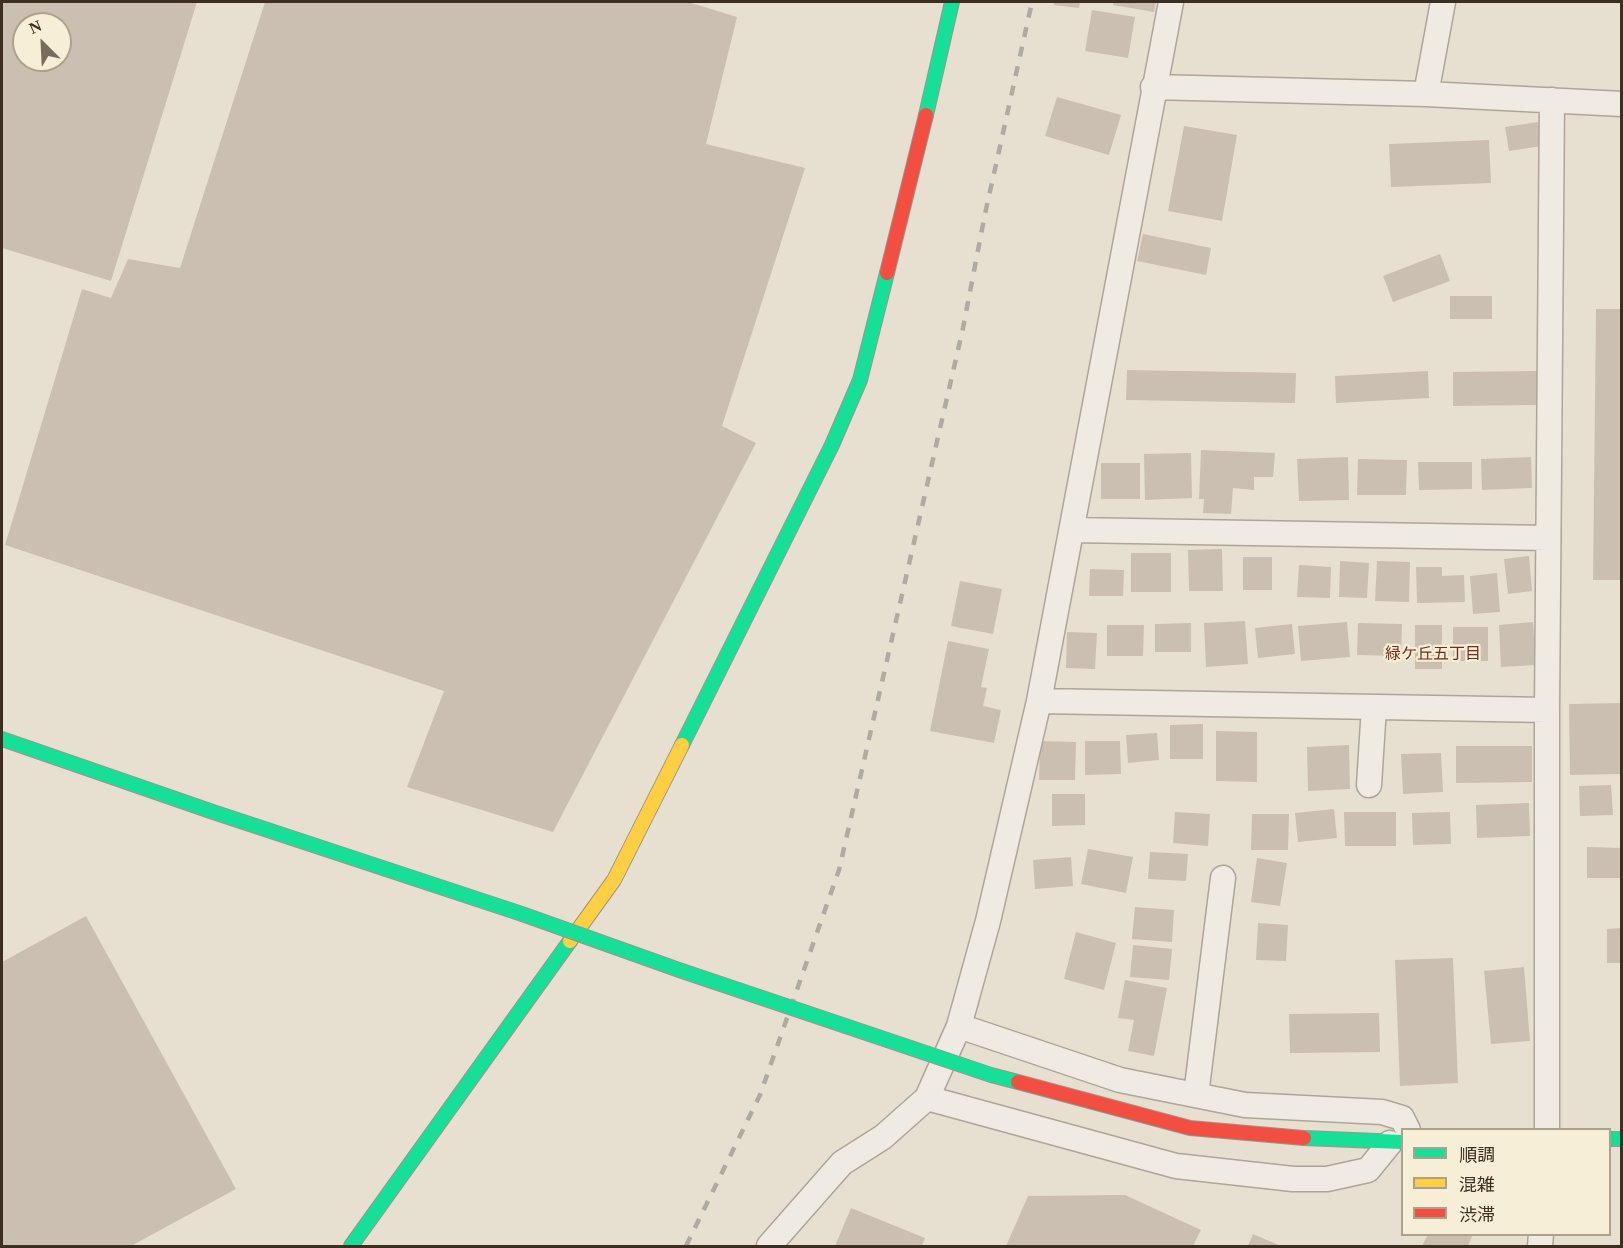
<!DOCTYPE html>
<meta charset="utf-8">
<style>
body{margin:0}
#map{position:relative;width:1623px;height:1248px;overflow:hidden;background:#e7e0d1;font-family:"Times New Roman","Noto Sans JP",serif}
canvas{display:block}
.frame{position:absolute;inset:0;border:3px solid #3d2e20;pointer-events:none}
.legend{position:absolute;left:1401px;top:1128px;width:210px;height:108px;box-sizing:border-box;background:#f7eed8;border:2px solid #ada18e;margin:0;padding:8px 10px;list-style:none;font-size:18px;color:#3d2e20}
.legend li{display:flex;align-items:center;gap:12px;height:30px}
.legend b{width:30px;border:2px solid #ada18e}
.north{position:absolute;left:12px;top:12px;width:60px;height:60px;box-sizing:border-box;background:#f7eed8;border:2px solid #ada18e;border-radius:50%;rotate:336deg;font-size:16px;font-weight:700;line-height:24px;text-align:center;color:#3d2e20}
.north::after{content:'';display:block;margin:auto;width:21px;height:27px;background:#786c5e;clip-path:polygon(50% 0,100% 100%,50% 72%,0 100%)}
</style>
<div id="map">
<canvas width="1623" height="1248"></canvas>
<div class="frame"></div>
<ul class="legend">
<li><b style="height:8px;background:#16e098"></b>順調</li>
<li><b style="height:8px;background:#ffcf43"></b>混雑</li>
<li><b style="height:8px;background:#f24e42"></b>渋滞</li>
</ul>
<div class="north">N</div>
</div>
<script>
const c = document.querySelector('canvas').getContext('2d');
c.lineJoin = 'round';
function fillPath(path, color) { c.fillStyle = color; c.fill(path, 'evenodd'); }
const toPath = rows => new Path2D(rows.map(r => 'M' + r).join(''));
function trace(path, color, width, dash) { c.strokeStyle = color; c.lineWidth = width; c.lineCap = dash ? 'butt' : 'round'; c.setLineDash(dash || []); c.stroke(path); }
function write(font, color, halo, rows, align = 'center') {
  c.font = font + ' "Times New Roman","Noto Sans JP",serif'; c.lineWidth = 4.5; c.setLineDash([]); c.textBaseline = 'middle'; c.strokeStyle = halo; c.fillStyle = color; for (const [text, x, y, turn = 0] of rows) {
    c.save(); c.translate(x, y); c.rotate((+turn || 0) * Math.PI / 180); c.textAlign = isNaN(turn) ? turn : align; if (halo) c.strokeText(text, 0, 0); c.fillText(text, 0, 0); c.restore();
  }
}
const building = toPath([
 [2,2,197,2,111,281,2,248],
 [24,24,60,24,60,60,24,60],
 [265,2,688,2,737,17,706,144,805,168,722,426,756,443,553,832,407,787,444,691,5,545,82,289,111,298,128,259,180,268],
 [1054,2,1080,2,1079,8,1054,5],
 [1114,2,1156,2,1154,12,1113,5],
 [1092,10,1135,17,1128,58,1085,51],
 [1057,97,1121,115,1109,155,1045,136],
 [1538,122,1542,146,1509,151,1505,127],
 [1184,126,1237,135,1222,221,1168,211],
 [1489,140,1491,183,1391,187,1389,144],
 [1143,234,1211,248,1206,275,1137,261],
 [1440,254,1450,281,1393,302,1383,276],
 [1450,296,1492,296,1492,319,1450,319],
 [1596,309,1622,309,1622,580,1593,580],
 [1127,370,1296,373,1295,403,1126,400],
 [1428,371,1429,398,1336,403,1335,376],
 [1540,371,1540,405,1453,406,1453,372],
 [1201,450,1275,453,1273,477,1254,477,1254,490,1233,488,1231,514,1203,513,1204,499,1199,499],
 [1191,453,1192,498,1145,500,1144,454],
 [1348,457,1349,500,1299,501,1297,459],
 [1531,457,1532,488,1482,490,1481,459],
 [1358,459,1407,460,1406,495,1357,495],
 [1418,462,1472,462,1472,489,1419,490],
 [1101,463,1140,463,1140,499,1101,499],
 [1222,549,1223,591,1189,591,1188,550],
 [1131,553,1171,553,1171,592,1131,592],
 [1529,556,1532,591,1508,594,1504,559],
 [1243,557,1272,557,1272,590,1243,590],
 [1340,561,1369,563,1367,598,1339,597],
 [1377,561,1410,562,1409,602,1375,601],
 [1299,565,1331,567,1330,598,1297,597],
 [1416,567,1442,567,1442,576,1464,575,1465,602,1417,603],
 [1090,569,1124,570,1123,596,1089,596],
 [1497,573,1500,612,1473,614,1470,576],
 [960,581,1002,589,993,634,951,626],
 [1245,621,1248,664,1206,667,1204,623],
 [1347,622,1350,657,1301,661,1298,626],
 [1533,622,1536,665,1501,667,1499,625],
 [1191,623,1191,652,1155,652,1155,624],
 [1358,623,1402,624,1401,656,1357,655],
 [1292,624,1295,654,1258,658,1255,628],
 [1107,625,1144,625,1143,656,1107,656],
 [1415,625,1442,625,1442,669,1415,669],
 [1453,627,1488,627,1488,661,1453,661],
 [1067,632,1097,633,1095,669,1066,668],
 [948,641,989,649,981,687,987,688,983,706,1001,710,994,743,930,731],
 [1622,703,1622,774,1570,775,1569,704],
 [1203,724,1203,759,1170,759,1170,725],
 [1216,731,1257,732,1257,782,1216,781],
 [1157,733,1159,760,1128,763,1126,735],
 [1040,741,1076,742,1075,780,1039,780],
 [1085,741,1120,741,1121,774,1085,775],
 [1349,745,1350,789,1308,791,1307,747],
 [1456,746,1532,746,1532,782,1456,783],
 [1441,753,1443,792,1403,794,1401,754],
 [1611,785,1613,815,1580,816,1579,786],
 [1052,794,1085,794,1085,825,1052,826],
 [1529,803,1530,836,1477,838,1476,805],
 [1334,809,1337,838,1298,842,1295,813],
 [1175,812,1210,814,1208,846,1173,843],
 [1344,812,1396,812,1396,846,1345,846],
 [1450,812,1451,844,1413,845,1412,813],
 [1252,814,1289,814,1288,850,1251,850],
 [1587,847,1622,848,1622,878,1587,878],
 [1088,849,1133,857,1126,893,1081,884],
 [1150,852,1188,854,1186,881,1148,879],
 [1071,857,1073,886,1035,889,1033,860],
 [1257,858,1287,863,1280,906,1251,902],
 [1135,907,1174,910,1172,942,1132,939],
 [86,916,236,1189,131,1246,2,1246,2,962],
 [1258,923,1288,925,1286,961,1256,960],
 [1622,928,1622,963,1607,963,1607,929],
 [1076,932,1116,943,1104,990,1064,979],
 [1133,945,1172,949,1169,980,1130,977],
 [1453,958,1458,1083,1400,1086,1395,960],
 [1524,967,1530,1041,1491,1044,1484,971],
 [1125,980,1167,988,1154,1056,1128,1051,1134,1020,1118,1018],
 [1379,1013,1380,1052,1290,1053,1289,1014],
 [1125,1195,1201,1230,1193,1246,1006,1246,1028,1196],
 [851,1208,925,1238,922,1246,835,1246],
 [1253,1234,1281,1246,1248,1246],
 [1428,1234,1473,1234,1468,1246,1422,1246]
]);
const street = toPath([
 [1153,87,1426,94,1622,104],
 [1426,94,1443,2],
 [1072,530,1548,538],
 [1039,701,1547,710],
 [1369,785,1374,707],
 [959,1026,1120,1080,1245,1105,1382,1112,1402,1118,1408,1130],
 [1196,1095,1223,878],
 [927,1098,1176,1166,1293,1179,1327,1179,1368,1170,1390,1143],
 [1547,1130,1547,710,1552,100],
 [769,1246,842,1163,883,1137,927,1098,959,1026,988,921,1039,701,1171,2],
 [1540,1246,1541,1234]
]);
const fast = toPath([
 [926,115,952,2],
 [2,739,213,812,522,914],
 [682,745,832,445,860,380,887,273],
 [1304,1138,1402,1142],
 [1610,1139,1622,1139],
 [351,1246,570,941]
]);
const slow = toPath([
 [570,941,614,880,682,745]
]);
const jam = toPath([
 [887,273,926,115]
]);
const rail = toPath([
 [686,1246,760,1095,839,870,963,328,985,214,1032,2]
]);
const fastBridge = toPath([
 [522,914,679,970,991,1075,1018,1082]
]);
const jamBridge = toPath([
 [1018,1082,1190,1128,1304,1138]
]);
const neighbourhoodNames = [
 ["緑ケ丘五丁目",1433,655]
];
fillPath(building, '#cbbfb2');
trace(street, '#ada599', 27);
trace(fast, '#9c958a', 16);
trace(slow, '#9c958a', 16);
trace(jam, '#9c958a', 16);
trace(street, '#efebe3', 24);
trace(fast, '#16e098', 14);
trace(slow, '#ffcf43', 14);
trace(jam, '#f24e42', 14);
trace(rail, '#afaaa2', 4.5, [10, 10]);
trace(fastBridge, '#9c958a', 16, []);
trace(jamBridge, '#9c958a', 16, []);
trace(fastBridge, '#16e098', 14);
trace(jamBridge, '#f24e42', 14);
write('16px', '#6b2e1e', '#f7eed8', neighbourhoodNames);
</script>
